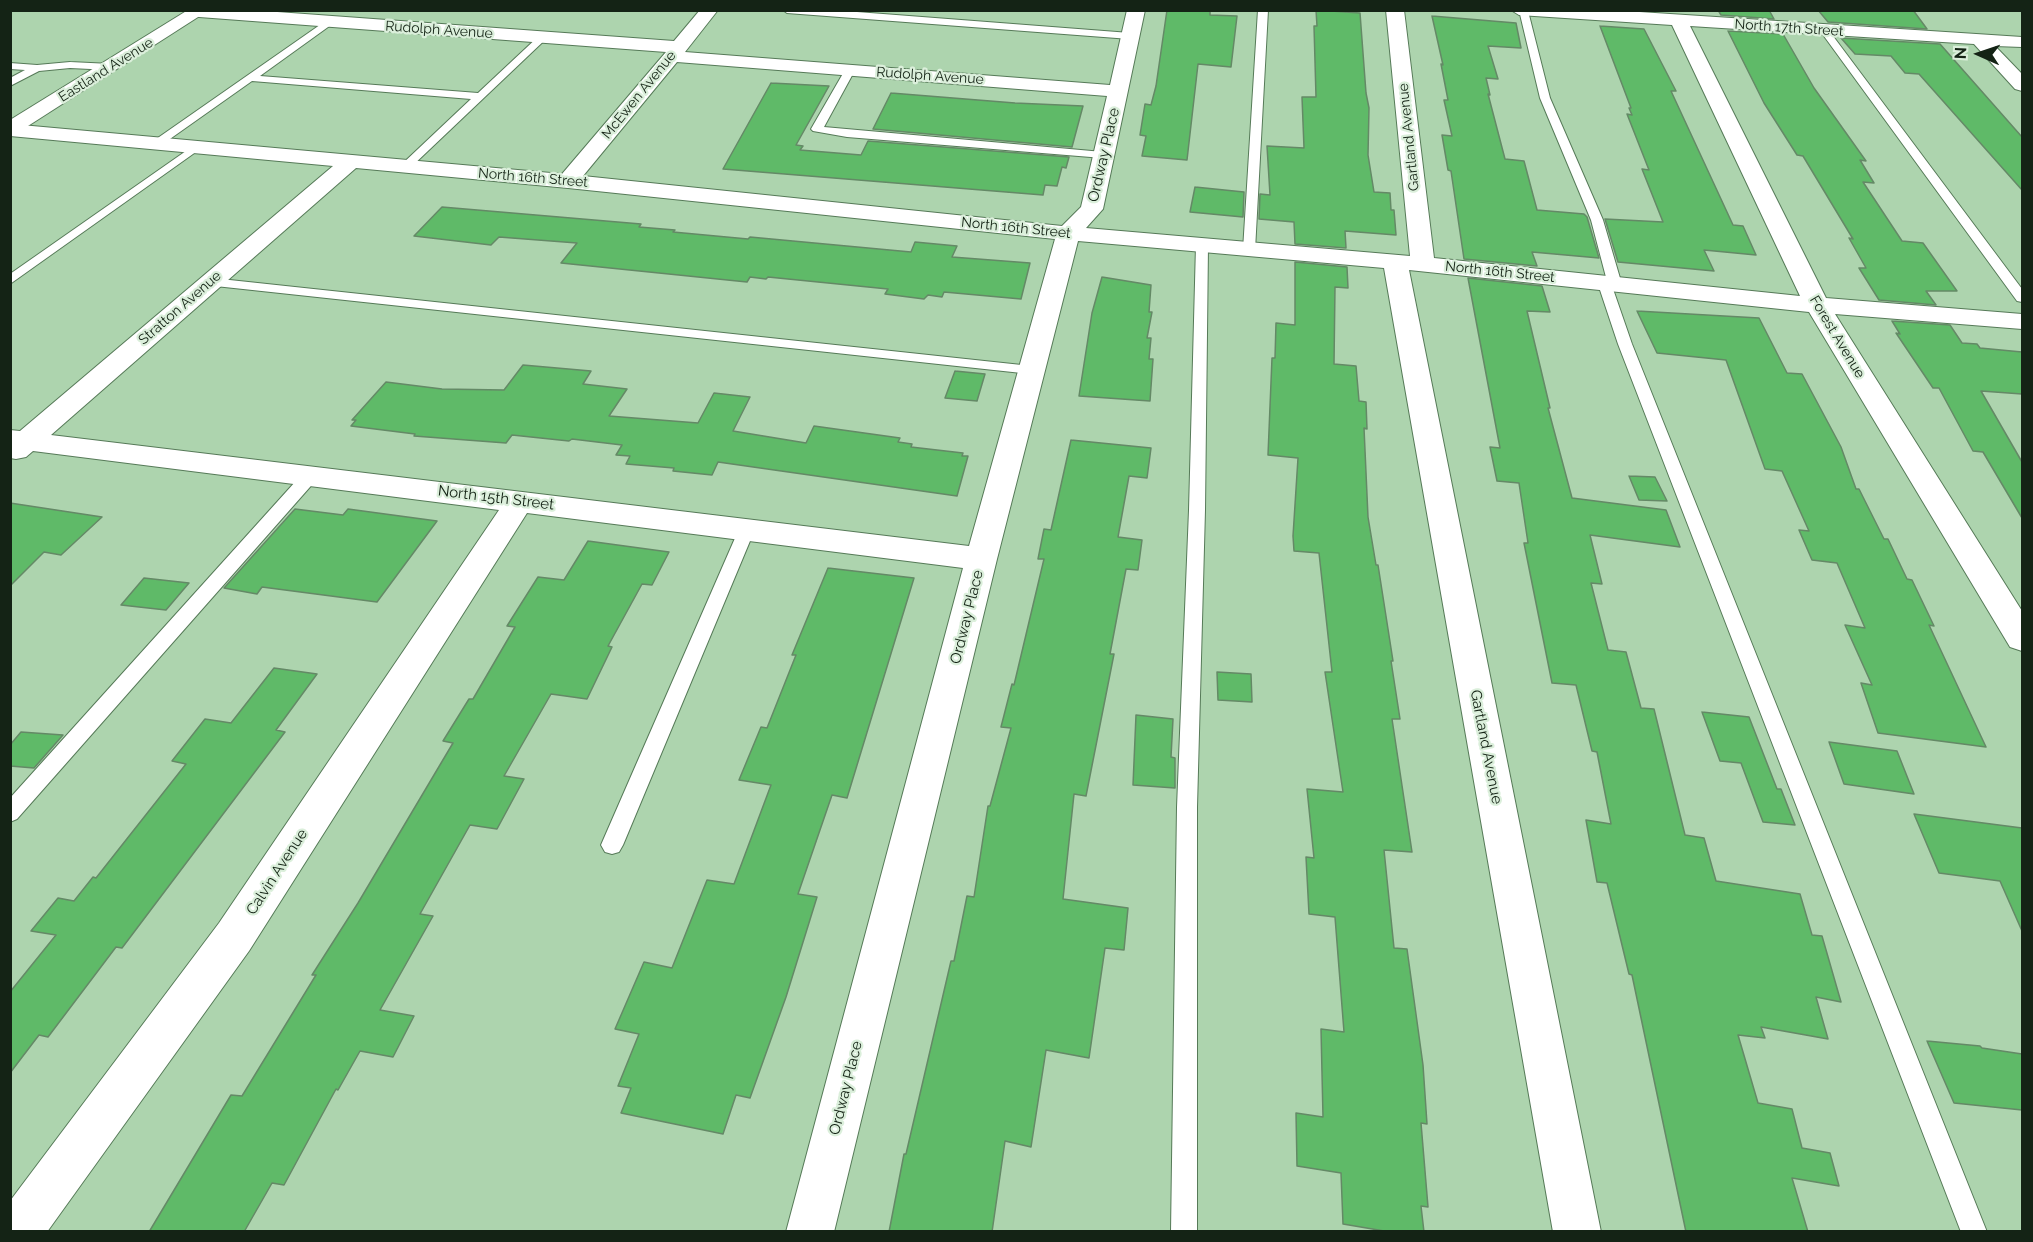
<!DOCTYPE html>
<style>
body{margin:0}
#map{position:relative;width:2033px;height:1242px;overflow:hidden;background:#add4ae;font-family:Raleway,sans-serif}
canvas{display:block}
.frame{position:absolute;inset:0;border:12px solid #142315;pointer-events:none}
.north{position:absolute;left:1949px;top:24px;width:60px;height:60px;-webkit-text-stroke:4px #dbefdb;paint-order:stroke;rotate:273deg;font-size:16px;font-weight:700;line-height:24px;text-align:center;color:#142315}
.north::after{content:'';display:block;margin:auto;width:21px;height:27px;background:#142315;clip-path:polygon(50% 0,100% 100%,50% 72%,0 100%)}
</style>
<div id="map">
<canvas width="2033" height="1242"></canvas>
<div class="frame"></div>
<div class="north">N</div>
</div>
<script>
const c = document.querySelector('canvas').getContext('2d');
c.lineJoin = 'round';
function fillPath(path, color) { c.fillStyle = color; c.fill(path, 'evenodd'); }
const toPath = rows => new Path2D(rows.map(r => 'M' + r).join(''));
function trace(path, color, width, dash) { c.strokeStyle = color; c.lineWidth = width; c.lineCap = dash ? 'butt' : 'round'; c.setLineDash(dash || []); c.stroke(path); }
function write(font, color, halo, rows, align = 'center') {
  c.font = font + ' Raleway,sans-serif'; c.lineWidth = 4.5; c.setLineDash([]); c.textBaseline = 'middle'; c.strokeStyle = halo; c.fillStyle = color; for (const [text, x, y, turn = 0] of rows) {
    c.save(); c.translate(x, y); c.rotate((+turn || 0) * Math.PI / 180); c.textAlign = isNaN(turn) ? turn : align; if (halo) c.strokeText(text, 0, 0); c.fillText(text, 0, 0); c.restore();
  }
}
const building = toPath([
 [1167,10,1210,10,1210,15,1237,16,1231,67,1198,64,1187,160,1142,156,1146,136,1140,135,1145,104,1151,105,1156,86,1167,10],
 [1316,10,1360,13,1366,93,1369,108,1368,155,1374,192,1390,193,1391,210,1394,210,1396,235,1345,231,1346,248,1295,244,1294,222,1259,219,1260,194,1270,195,1267,146,1304,148,1302,97,1316,97,1314,26,1317,26,1316,10],
 [1718,10,1769,10,1774,19,1721,15,1718,10],
 [1818,10,1913,10,1927,29,1828,22,1818,10],
 [1432,16,1516,23,1521,48,1488,46,1498,79,1486,78,1490,95,1488,94,1505,159,1524,161,1537,210,1584,214,1587,217,1599,258,1532,252,1537,266,1464,259,1451,171,1448,170,1442,135,1452,136,1444,100,1448,100,1441,64,1443,65,1432,16],
 [1600,26,1644,29,1676,91,1671,91,1733,225,1743,226,1756,255,1704,250,1714,271,1618,262,1605,219,1663,222,1642,169,1649,170,1627,114,1632,115,1629,108,1631,108,1600,26],
 [1728,31,1783,34,1814,88,1866,161,1860,160,1874,183,1863,182,1902,241,1923,243,1957,291,1926,291,1936,305,1879,300,1859,268,1866,268,1849,238,1853,239,1803,156,1797,155,1764,103,1728,31],
 [1841,38,1940,44,2022,137,2022,190,1919,74,1905,73,1891,56,1855,54,1841,38],
 [771,83,829,86,796,145,803,146,800,150,861,155,868,141,1069,157,1066,168,1062,167,1057,186,1045,185,1043,195,723,169,771,83],
 [891,93,1015,103,1083,106,1072,147,873,129,891,93],
 [1195,187,1244,192,1243,217,1190,212,1195,187],
 [442,207,641,224,639,227,675,230,673,232,748,239,750,237,911,252,915,242,957,246,952,257,1030,263,1021,299,944,292,942,297,928,295,924,299,885,294,888,289,768,277,766,279,750,277,747,282,561,263,577,243,499,237,491,245,414,236,442,207],
 [1295,262,1347,267,1348,288,1335,287,1334,364,1356,366,1359,401,1366,402,1367,429,1364,428,1368,517,1376,565,1378,565,1393,661,1391,661,1400,719,1392,719,1412,852,1384,850,1394,948,1407,949,1423,1065,1427,1124,1421,1123,1428,1207,1421,1206,1424,1232,1390,1232,1343,1224,1341,1173,1297,1166,1296,1113,1323,1117,1321,1029,1344,1032,1335,917,1309,914,1306,857,1314,858,1307,789,1343,792,1325,672,1332,672,1319,553,1294,551,1293,536,1298,458,1268,455,1272,358,1275,358,1276,323,1295,325,1295,262],
 [1102,277,1151,285,1149,312,1152,312,1147,338,1151,338,1149,359,1153,359,1150,401,1079,396,1092,313,1102,277],
 [1468,278,1542,286,1550,312,1527,311,1550,408,1548,408,1572,498,1666,510,1680,547,1590,535,1602,584,1591,583,1608,650,1626,652,1641,708,1654,709,1685,835,1704,838,1716,881,1800,894,1812,935,1822,936,1841,1002,1816,997,1828,1039,1761,1027,1765,1038,1738,1035,1758,1103,1792,1109,1802,1148,1830,1153,1839,1186,1792,1178,1808,1232,1686,1232,1632,975,1629,974,1607,883,1597,882,1586,820,1611,824,1597,752,1592,751,1576,685,1552,683,1524,543,1528,543,1519,483,1497,481,1490,447,1500,448,1468,278],
 [1637,311,1759,318,1787,373,1802,374,1841,447,1856,489,1859,489,1884,539,1888,539,1907,579,1912,580,1934,626,1929,625,1986,747,1878,733,1861,683,1872,685,1845,625,1865,628,1837,563,1812,560,1799,530,1809,531,1782,471,1765,469,1726,360,1657,353,1637,311],
 [1892,321,1950,325,1962,343,1977,344,1980,348,2022,352,2022,394,1981,391,2022,462,2022,518,1983,452,1973,451,1939,388,1933,388,1896,333,1900,334,1892,321],
 [523,365,591,371,583,384,627,389,609,416,698,423,714,393,750,397,733,431,806,443,814,426,900,438,898,442,912,444,911,447,963,453,962,456,968,456,957,496,718,462,712,475,673,471,674,468,626,464,630,456,616,455,622,445,572,439,569,441,512,435,506,443,414,436,415,434,351,426,356,420,352,420,386,382,442,389,504,390,523,365],
 [955,371,985,374,977,401,945,398,955,371],
 [1071,440,1151,448,1147,478,1129,476,1118,537,1142,540,1138,570,1126,569,1110,654,1114,654,1086,796,1074,794,1063,899,1128,908,1124,950,1105,948,1089,1058,1046,1050,1031,1147,1005,1141,992,1232,889,1232,904,1154,906,1154,951,961,954,961,967,896,974,897,988,806,990,806,1011,728,1001,727,1012,684,1014,685,1044,559,1038,559,1044,529,1051,530,1071,440],
 [1629,476,1655,477,1667,501,1639,500,1629,476],
 [10,503,102,517,61,555,44,552,10,586,10,503],
 [295,509,343,515,348,509,437,521,377,602,262,587,257,594,224,588,295,509],
 [588,541,669,552,652,585,642,584,608,646,612,647,587,699,551,694,504,776,524,779,497,829,470,825,420,914,433,916,380,1010,414,1016,393,1057,360,1051,338,1090,336,1089,284,1185,272,1183,244,1232,149,1232,231,1095,242,1096,316,975,312,975,358,903,453,743,443,741,469,699,473,699,515,627,507,626,538,577,564,580,588,541],
 [828,568,914,578,847,798,832,795,798,894,817,897,786,997,750,1098,736,1095,723,1134,621,1113,631,1088,618,1086,639,1034,615,1029,644,962,672,968,707,880,734,884,771,785,739,780,761,727,767,728,796,655,792,655,828,568],
 [144,578,189,583,166,610,121,605,144,578],
 [274,668,317,674,276,730,285,732,122,948,116,947,48,1037,39,1035,10,1073,10,992,56,935,31,931,58,898,74,901,93,877,96,878,186,764,172,761,205,719,231,723,274,668],
 [1217,672,1251,674,1252,702,1218,700,1217,672],
 [1702,712,1749,717,1777,789,1781,789,1795,825,1763,822,1741,763,1720,761,1702,712],
 [1136,715,1173,719,1171,757,1175,758,1175,788,1133,785,1136,715],
 [21,732,63,735,34,768,10,766,10,745,21,732],
 [1829,742,1897,751,1914,794,1844,784,1829,742],
 [1914,814,2022,828,2022,931,2000,881,1939,873,1914,814],
 [1927,1041,1980,1046,1982,1048,2022,1054,2022,1110,1954,1103,1927,1041]
]);
const service = toPath([
 [783,10,831,10,1130,33,1135,36,1130,39,787,13,783,10],
 [1258,10,1268,10,1255,250,1249,254,1243,250,1258,10],
 [1519,10,1528,11,1550,98,1603,220,1622,285,1620,288,1613,289,1632,344,1987,1232,1961,1232,1618,344,1598,284,1600,281,1607,281,1591,220,1540,98,1519,10],
 [327,20,335,22,260,76,478,93,540,35,548,37,410,168,406,169,400,166,471,99,252,81,160,146,152,146,152,142,327,20],
 [1821,28,1827,28,2022,289,2022,302,2017,301,1821,32,1821,28],
 [70,62,111,64,116,67,111,70,70,68,39,71,10,86,10,78,25,70,10,69,10,63,37,65,70,62],
 [850,67,855,70,824,127,1103,152,1109,155,1103,158,847,137,813,131,811,129,845,70,850,67],
 [196,144,202,147,200,149,10,284,10,274,196,144],
 [1202,241,1208,245,1205,510,1197,807,1197,1232,1171,1232,1177,807,1189,510,1196,245,1202,241],
 [211,278,1031,366,1038,370,1031,374,206,285,204,282,206,279,211,278],
 [311,470,317,471,319,475,317,479,17,819,10,822,10,798,305,471,311,470],
 [747,523,753,525,755,529,623,845,619,852,612,854,605,852,601,845,739,529,741,525,747,523]
]);
const minor = toPath([
 [191,10,250,10,674,41,700,10,718,10,685,52,1110,85,1127,10,1145,10,1103,209,1086,228,1410,256,1386,10,1404,10,1434,258,1800,296,1672,25,1519,15,1511,10,1609,10,2022,37,2022,47,1995,46,2022,74,2022,91,2015,89,1974,44,1690,26,1826,298,2022,314,2022,329,1835,314,2022,611,2022,651,2010,647,1809,312,1409,270,1601,1232,1553,1232,1384,268,1078,241,997,559,834,1232,786,1232,963,568,527,513,249,951,47,1232,10,1232,10,1201,219,923,499,510,33,451,26,457,16,459,10,458,10,430,20,431,333,166,10,136,10,124,562,174,666,52,199,17,193,16,191,10],
 [677,62,1107,96,1081,207,1062,226,583,176,677,62],
 [356,168,568,188,1055,239,969,546,51,435,356,168]
]);
const tertiary = toPath([
 [188,10,209,10,17,133,10,135,10,120,188,10]
]);
const farStreetnames = [
 ["North 17th Street",1789,28,4],
 ["Rudolph Avenue",439,30,4],
 ["Eastland Avenue",106,70,-32],
 ["Rudolph Avenue",930,76,4],
 ["McEwen Avenue",639,95,-51],
 ["Gartland Avenue",1409,137,-96],
 ["North 16th Street",533,178,5],
 ["North 16th Street",1016,228,6],
 ["North 16th Street",1500,272,6],
 ["Stratton Avenue",180,308,-41],
 ["Forest Avenue",1837,337,59]
];
const streetNames = [
 ["Ordway Place",1104,155,-77],
 ["North 15th Street",496,498,7],
 ["Ordway Place",967,617,-76],
 ["Gartland Avenue",1486,747,79],
 ["Calvin Avenue",277,872,-57],
 ["Ordway Place",846,1088,-76]
];
fillPath(building, '#5fba68');
trace(building, '#648966', 1.5);
trace(service, '#567a58', 2);
trace(minor, '#567a58', 2);
trace(tertiary, '#567a58', 2);
fillPath(service, '#fff');
fillPath(minor, '#fff');
fillPath(tertiary, '#fff');
write('14px', '#142315', '#dbefdb', farStreetnames);
write('15px', '#142315', '#dbefdb', streetNames);
</script>
